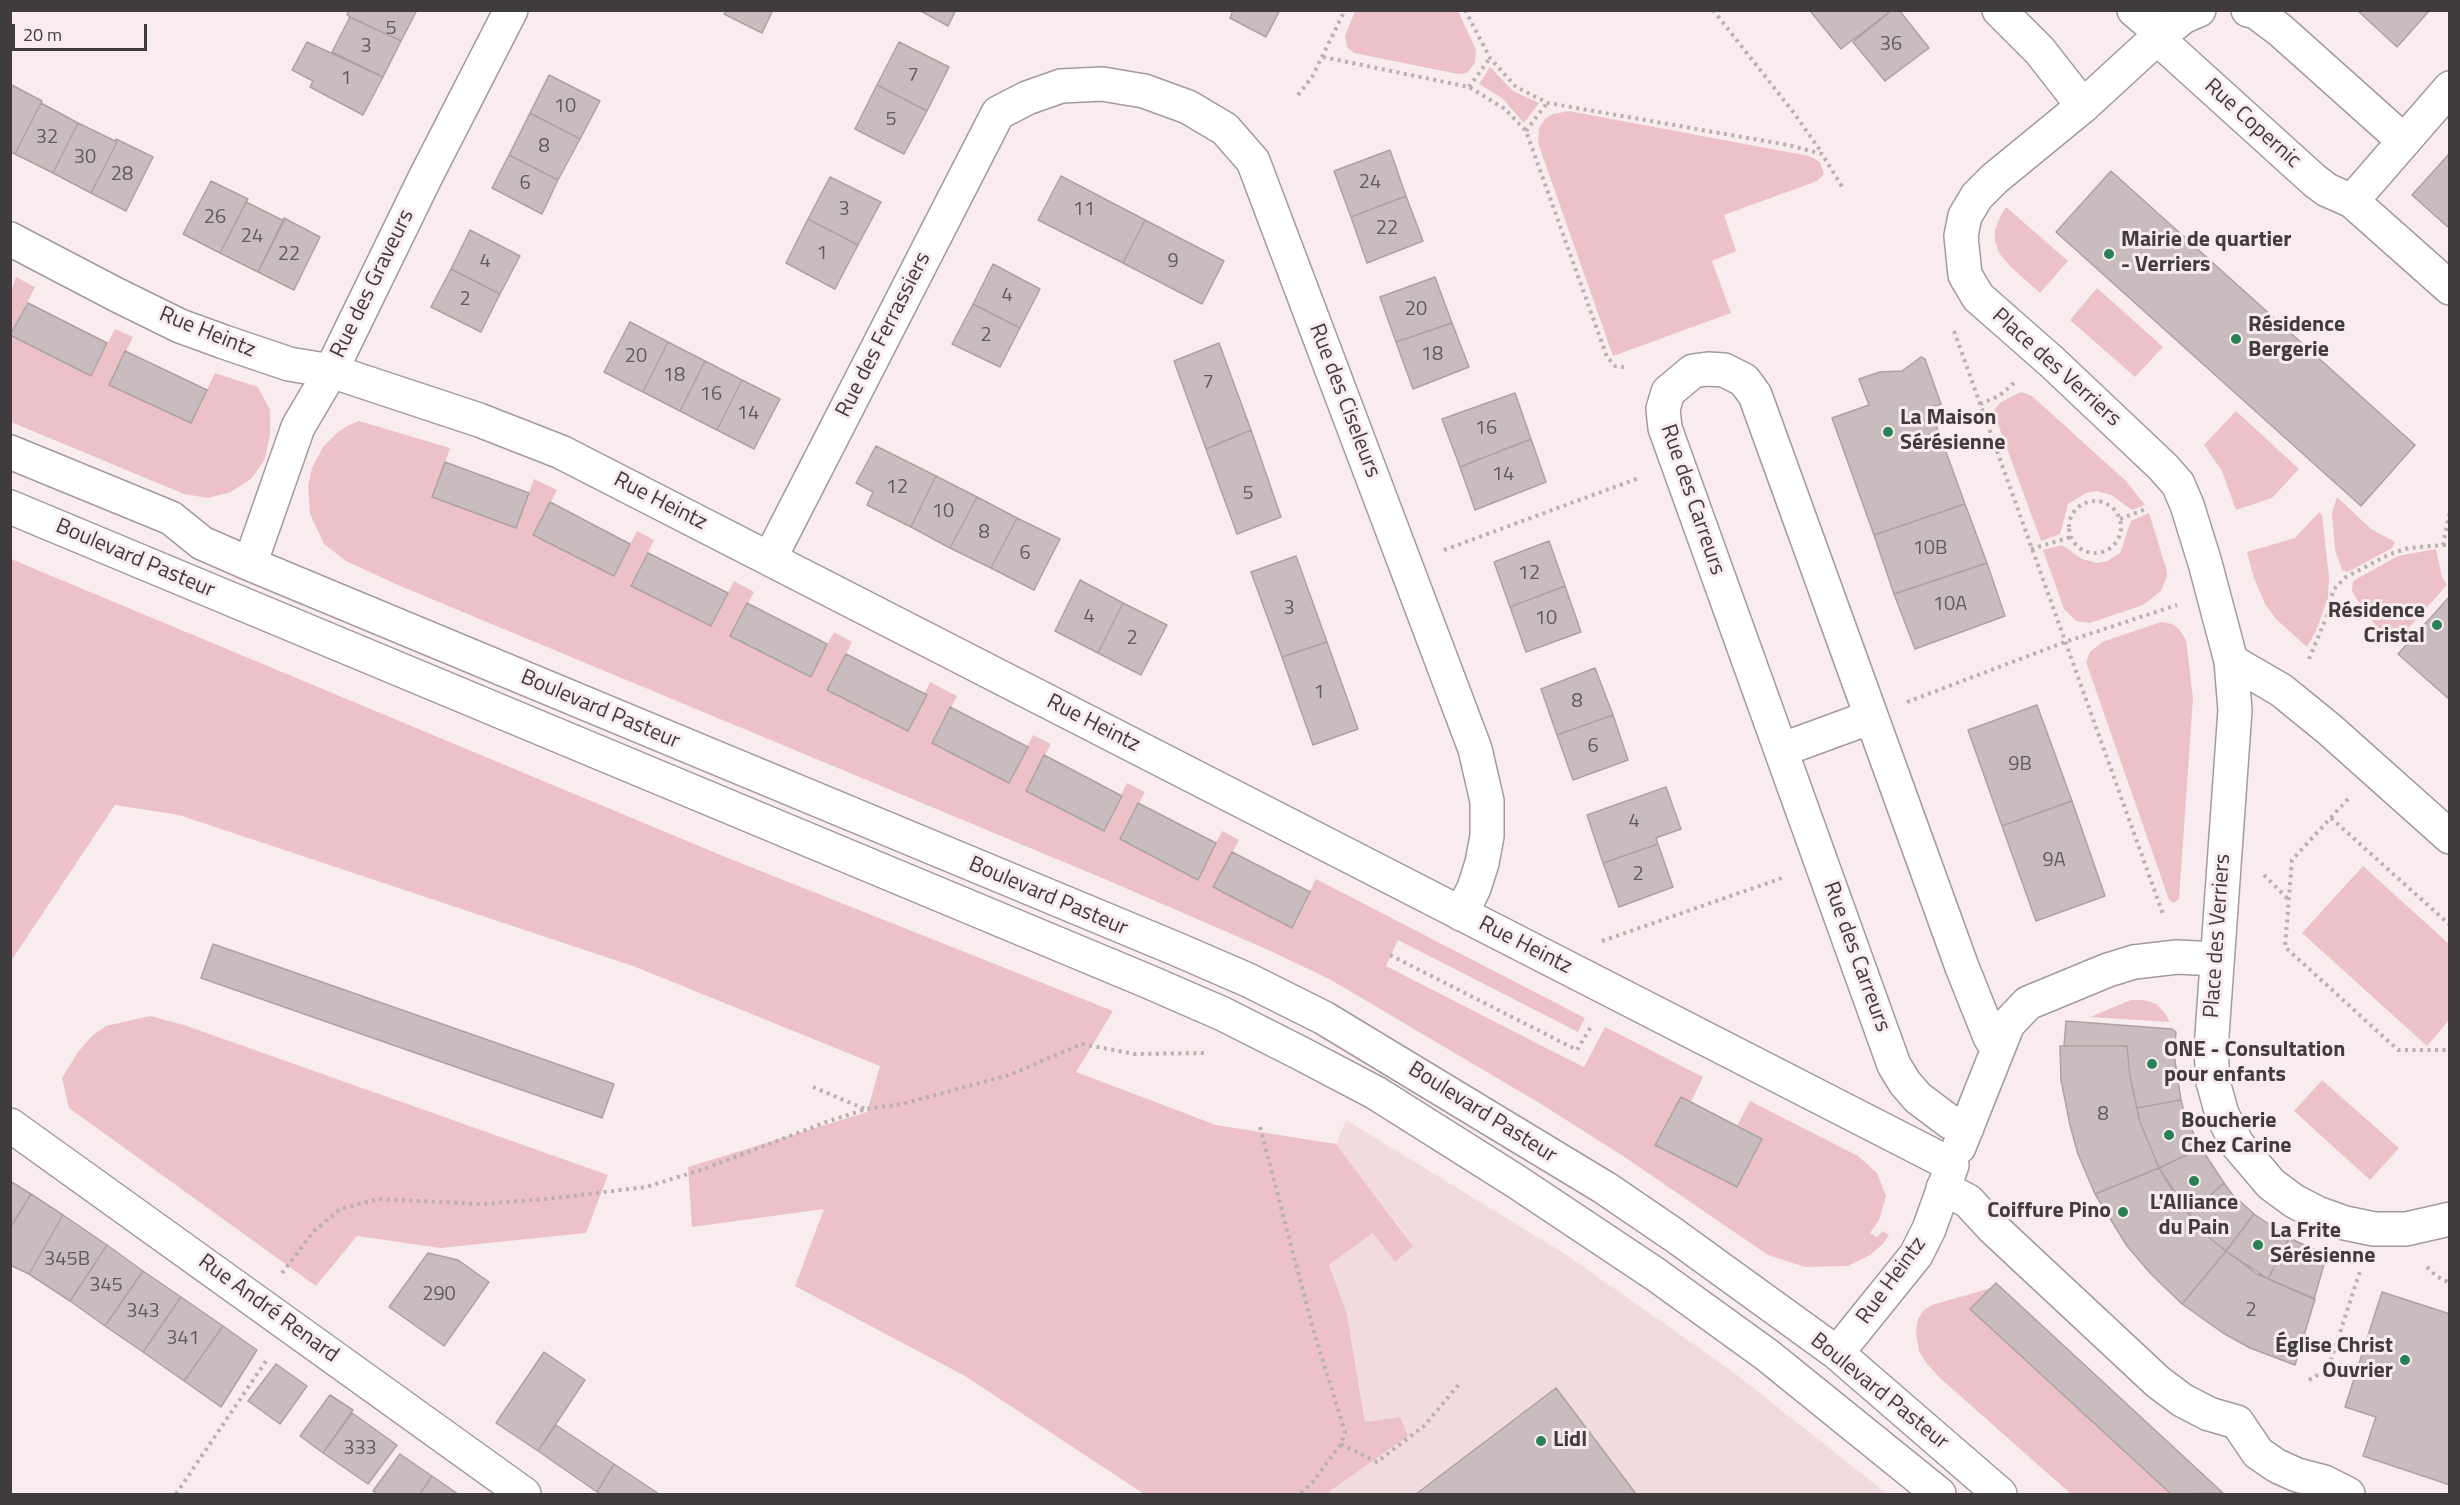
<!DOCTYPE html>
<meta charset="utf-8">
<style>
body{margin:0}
#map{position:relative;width:2460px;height:1505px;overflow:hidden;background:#f9ecee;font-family:"Titillium Web",sans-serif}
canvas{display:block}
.frame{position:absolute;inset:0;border:12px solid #403b3c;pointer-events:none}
.scale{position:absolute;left:12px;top:24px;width:135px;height:27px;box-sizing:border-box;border:3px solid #403b3c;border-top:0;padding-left:8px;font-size:18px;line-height:21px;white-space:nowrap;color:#403b3c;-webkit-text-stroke:4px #f9ecee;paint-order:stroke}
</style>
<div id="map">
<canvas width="2460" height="1505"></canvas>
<div class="frame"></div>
<div class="scale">20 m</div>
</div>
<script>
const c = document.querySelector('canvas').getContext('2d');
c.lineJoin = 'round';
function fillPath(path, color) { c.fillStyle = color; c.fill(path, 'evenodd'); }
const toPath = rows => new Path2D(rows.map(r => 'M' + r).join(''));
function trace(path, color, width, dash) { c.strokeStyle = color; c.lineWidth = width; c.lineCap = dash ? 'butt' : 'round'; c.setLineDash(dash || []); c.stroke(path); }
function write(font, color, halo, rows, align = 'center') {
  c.font = font + ' "Titillium Web",sans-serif'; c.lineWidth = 6; c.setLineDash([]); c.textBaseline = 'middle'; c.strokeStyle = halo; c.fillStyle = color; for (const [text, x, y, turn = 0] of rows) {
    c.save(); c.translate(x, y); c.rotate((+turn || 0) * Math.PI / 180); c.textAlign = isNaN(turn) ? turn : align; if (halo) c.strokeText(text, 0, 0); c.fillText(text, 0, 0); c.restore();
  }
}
const built = toPath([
 [1346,1120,1565,1254,1736,1374,1887,1494,1329,1494,1331,1490,1400,1417,1365,1422,1347,1314,1329,1265,1373,1233,1413,1246,1399,1226,1336,1144]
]);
const green = toPath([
 [1355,11,1458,11,1476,50,1475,63,1467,73,1458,74,1354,53,1347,47,1345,36],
 [1490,67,1513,91,1539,103,1524,123,1502,98,1479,84],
 [1569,111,1809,156,1820,162,1824,174,1817,181,1724,215,1736,251,1712,261,1731,313,1613,356,1538,143,1539,128,1545,119,1553,114],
 [2006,207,2068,261,2040,293,2011,267,1999,253,1995,240,1995,230,2000,217],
 [16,277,35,287,11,335,91,376,115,329,133,337,110,385,191,423,215,373,258,387,270,410,270,435,265,459,252,478,231,492,208,498,184,494,11,422,10,294],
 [2097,288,2163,347,2135,377,2070,320],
 [2021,392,2032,396,2126,481,2145,505,2132,510,2111,495,2096,491,2086,493,2068,504,2060,534,2041,541,1995,416,1994,410,2001,402],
 [2236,411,2299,469,2272,498,2236,510,2222,471,2204,445],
 [359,421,450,448,433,497,516,528,534,479,557,490,534,535,613,576,637,531,654,540,632,586,711,626,734,581,754,592,731,636,810,677,834,632,852,642,828,690,907,731,930,682,957,696,932,743,1009,783,1033,735,1051,744,1026,791,1103,831,1127,783,1145,792,1120,839,1197,879,1222,831,1239,840,1214,888,1291,928,1316,879,1585,1018,1578,1032,1398,940,1386,966,1550,1050,1584,1067,1605,1027,1703,1077,1691,1102,1656,1145,1736,1187,1762,1140,1737,1126,1750,1101,1858,1156,1877,1173,1886,1196,1879,1220,1870,1233,1877,1237,1883,1231,1889,1235,1883,1244,1870,1255,1848,1266,1805,1267,1768,1255,1623,1156,1541,1104,1331,980,1273,952,1107,880,398,585,346,561,324,544,310,514,308,486,312,468,323,447,336,434,347,426],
 [2337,497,2371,529,2395,542,2392,548,2348,572,2342,570,2335,550,2332,513],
 [2319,512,2322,515,2329,577,2328,598,2316,631,2307,647,2276,619,2265,604,2254,578,2247,552,2295,538],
 [2149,513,2166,568,2167,576,2161,591,2143,605,2090,623,2076,621,2064,609,2043,550,2062,545,2082,559,2097,563,2107,561,2120,553,2131,521],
 [2436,549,2442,577,2447,585,2394,644,2376,626,2358,601,2352,591,2353,581,2398,556],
 [11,559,723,856,1113,1011,1076,1072,1216,1125,1336,1144,1413,1246,1395,1262,1373,1233,1329,1265,1347,1314,1365,1422,1400,1417,1408,1436,1331,1490,1329,1494,1144,1494,965,1376,795,1286,824,1209,692,1227,688,1167,867,1112,880,1066,633,966,179,815,115,805,11,961],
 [2161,622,2172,624,2179,629,2186,640,2193,698,2179,899,2174,903,2169,900,2167,894,2086,662,2090,652,2102,642],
 [2363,866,2449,944,2449,1020,2427,1046,2302,933],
 [2131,1000,2144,1000,2156,1004,2164,1012,2170,1022,2090,1017],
 [150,1016,184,1025,608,1175,586,1233,440,1248,357,1236,316,1286,69,1108,62,1078,78,1052,92,1036,106,1026],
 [2322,1080,2399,1148,2370,1180,2294,1111],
 [1991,1288,1971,1309,2171,1494,2071,1494,1941,1379,1927,1364,1919,1351,1916,1332,1918,1319,1924,1310,1932,1305]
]);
const building = toPath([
 [349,10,417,10,401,41,350,17,347,15,349,10],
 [726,10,773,10,762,33,724,14,726,10],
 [919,10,956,10,948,26,919,10],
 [1233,10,1280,10,1266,37,1230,18,1233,10],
 [1812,10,1892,10,1841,49,1811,12,1812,10],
 [1892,10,1899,10,1929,48,1885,81,1853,42,1892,10],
 [2357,10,2430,10,2397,47,2357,10],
 [350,17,401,41,383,77,332,52,350,17],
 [307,42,383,77,363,115,310,87,313,81,292,70,307,42],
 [899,42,949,67,927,111,877,85,899,42],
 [549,75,600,101,580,139,530,113,549,75],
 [10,84,42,101,15,154,10,152,10,84],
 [877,85,927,111,904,154,855,129,877,85],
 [41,103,78,123,53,173,15,154,41,103],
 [530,113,580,139,558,180,509,155,530,113],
 [78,123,117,142,91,193,53,173,78,123],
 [116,139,153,157,126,211,91,193,117,142,115,141,116,139],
 [1390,150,1406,196,1351,217,1334,171,1390,150],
 [2450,153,2450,229,2412,195,2450,153],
 [509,155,558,180,542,214,492,188,509,155],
 [2111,171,2415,445,2361,506,2056,232,2111,171],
 [1061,176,1145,220,1123,263,1038,220,1061,176],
 [830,177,881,202,858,245,808,219,830,177],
 [211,181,248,199,220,253,183,234,211,181],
 [1406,196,1423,241,1367,263,1351,217,1406,196],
 [246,202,284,221,258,272,220,253,246,202],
 [284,218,320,237,294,290,258,272,284,218],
 [808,219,858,245,835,289,786,263,808,219],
 [1145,220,1224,261,1202,304,1123,263,1145,220],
 [470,230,520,256,500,294,451,269,470,230],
 [993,264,1040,289,1020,328,973,304,993,264],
 [451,269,500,294,481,332,431,307,451,269],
 [1435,277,1452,323,1396,342,1380,297,1435,277],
 [28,303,107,343,91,376,10,335,28,303],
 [973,304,1020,328,1000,367,952,344,973,304],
 [630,322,668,342,643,392,604,372,630,322],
 [1452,323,1469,367,1413,389,1396,342,1452,323],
 [668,342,705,361,680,411,643,392,668,342],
 [1219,343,1251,430,1206,449,1174,361,1219,343],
 [125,351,207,390,191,423,109,385,125,351],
 [1921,357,1925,359,1941,404,1930,408,1965,504,1874,535,1832,418,1869,405,1859,379,1880,372,1902,371,1921,357],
 [705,361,742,380,717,430,680,411,705,361],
 [742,380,780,399,754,449,717,430,742,380],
 [1515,393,1531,439,1460,467,1442,419,1515,393],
 [1251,430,1281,517,1237,534,1206,449,1251,430],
 [1531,439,1546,482,1475,510,1460,467,1531,439],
 [876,446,936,476,911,527,867,505,873,492,856,483,876,446],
 [445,462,529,493,516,528,432,497,445,462],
 [936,476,977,497,950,548,911,527,936,476],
 [977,497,1017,518,991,568,950,548,977,497],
 [550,502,630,544,614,576,533,535,550,502],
 [1965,504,1987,563,1894,594,1874,535,1965,504],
 [1017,518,1060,539,1034,590,991,568,1017,518],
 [1549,541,1565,586,1510,607,1494,562,1549,541],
 [648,553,728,593,711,626,631,586,648,553],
 [1296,556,1327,642,1282,657,1251,572,1296,556],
 [1987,563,2005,616,1915,649,1894,594,1987,563],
 [1080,580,1123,603,1098,653,1055,631,1080,580],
 [1565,586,1581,632,1526,652,1510,607,1565,586],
 [2450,596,2450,700,2398,654,2450,596],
 [747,603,827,644,811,677,730,636,747,603],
 [1123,603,1167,625,1141,675,1098,653,1123,603],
 [1327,642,1358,729,1313,745,1282,657,1327,642],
 [846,654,927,695,908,731,827,690,846,654],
 [1595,668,1613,715,1557,735,1541,689,1595,668],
 [2037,705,2072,801,2002,826,1968,730,2037,705],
 [950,707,1028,747,1009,783,932,743,950,707],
 [1613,715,1628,760,1573,780,1557,735,1613,715],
 [1044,755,1122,796,1104,831,1026,791,1044,755],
 [1666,787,1681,829,1656,838,1658,844,1603,863,1587,815,1666,787],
 [2072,801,2105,896,2036,921,2002,826,2072,801],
 [1138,803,1216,843,1198,880,1120,839,1138,803],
 [1658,844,1673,887,1619,907,1603,863,1658,844],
 [1232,852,1310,892,1292,928,1213,887,1232,852],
 [213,944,614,1084,602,1118,201,978,213,944],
 [2066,1021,2172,1029,2176,1032,2174,1054,2181,1100,2137,1108,2130,1077,2127,1046,2064,1046,2066,1021],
 [2060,1046,2127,1046,2130,1077,2140,1122,2159,1168,2095,1194,2078,1154,2070,1125,2061,1080,2060,1046],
 [1681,1097,1762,1139,1737,1187,1655,1145,1681,1097],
 [2181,1100,2185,1116,2201,1148,2159,1168,2140,1122,2137,1108,2181,1100],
 [2201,1148,2224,1183,2189,1214,2159,1168,2201,1148],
 [2159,1168,2184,1209,2212,1240,2226,1251,2182,1304,2151,1274,2127,1246,2095,1194,2159,1168],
 [10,1181,31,1194,10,1228,10,1181],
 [2224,1183,2232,1194,2254,1214,2226,1251,2212,1240,2189,1214,2224,1183],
 [31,1194,63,1215,29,1274,10,1265,10,1228,31,1194],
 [2254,1214,2289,1238,2268,1279,2226,1251,2254,1214],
 [63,1215,107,1245,70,1301,29,1274,63,1215],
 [2289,1238,2325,1254,2323,1257,2326,1258,2314,1299,2268,1279,2289,1238],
 [107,1245,143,1271,105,1326,70,1301,107,1245],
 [2226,1251,2257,1274,2315,1299,2295,1365,2250,1348,2223,1333,2182,1304,2226,1251],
 [428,1253,458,1260,489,1282,444,1346,389,1307,428,1253],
 [143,1271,181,1297,143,1352,105,1326,143,1271],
 [1996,1283,2223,1493,2171,1494,1970,1309,1996,1283],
 [2382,1292,2450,1314,2450,1485,2363,1456,2376,1417,2345,1407,2382,1292],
 [181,1297,223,1326,184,1381,143,1352,181,1297],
 [223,1326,257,1350,221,1407,184,1381,223,1326],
 [544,1352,585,1380,538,1451,496,1423,544,1352],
 [276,1364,307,1386,280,1424,248,1401,276,1364],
 [1556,1388,1636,1494,1416,1494,1556,1388],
 [330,1395,353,1410,323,1453,300,1436,330,1395],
 [352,1413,397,1445,368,1484,323,1453,352,1413],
 [556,1425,614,1464,597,1492,538,1451,556,1425],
 [400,1454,432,1476,420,1494,378,1494,373,1491,400,1454],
 [614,1464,659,1494,600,1494,597,1492,614,1464],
 [432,1476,458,1494,420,1494,432,1476]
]);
const path = toPath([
 [1465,10,1490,58,1516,87,1548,103,1788,145,1822,154,1843,188],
 [1713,10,1794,113,1822,153],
 [1323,57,1469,87,1505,109,1526,131,1607,357,1615,366,1624,367],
 [1469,87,1490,58],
 [1298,95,1312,77,1345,10],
 [1526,131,1547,103],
 [1954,331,2164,917],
 [1980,404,1999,396,2014,383],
 '2069 527a26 26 0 1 1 52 0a26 26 0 1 1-52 0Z',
 [2120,519,2146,509],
 [2443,545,2450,545],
 [2031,549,2071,537],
 [1444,550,1639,478],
 [2309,659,2329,611,2333,590,2346,577,2390,554,2409,548,2443,545,2450,511],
 [1907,702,2065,642,2177,605],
 [2348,799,2292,860,2285,947,2398,1050,2450,1050],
 [2331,818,2450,925],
 [2264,875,2288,899],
 [1602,941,1785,877],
 [1390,955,1577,1050,1592,1025],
 [813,1087,865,1109],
 [1260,1127,1313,1329,1345,1432,1341,1444,1312,1483,1299,1494],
 [2427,1267,2436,1276,2450,1283],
 [282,1273,314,1231,340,1209,378,1199,481,1204,547,1199,646,1187,704,1169,829,1121,866,1109,902,1104,1009,1075,1082,1044,1135,1054,1205,1053],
 [2309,1380,2321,1373,2330,1363,2361,1268],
 [1341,1444,1377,1462,1424,1426,1460,1383],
 [176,1494,268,1358]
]);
const minor = toPath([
 [1999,10,2040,51,2083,106],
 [2134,10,2161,33],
 [2248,10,2256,12,2280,30,2403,140],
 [2157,38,2183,17,2199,10],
 [2352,201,2450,88],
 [10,239,117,295,180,326,224,342,289,364,331,371,479,420,561,452,1952,1165,1929,1229,1916,1255,1837,1353],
 [2450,288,2352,201,2327,190,2315,181,2157,38,2083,106,1994,179,1977,196,1965,216,1961,236,1965,275,1978,297,2052,362,2163,467,2178,484,2187,505,2205,563,2231,661,2235,710,2211,1049,2213,1082,2222,1114,2237,1144,2271,1184,2294,1201,2317,1213,2345,1223,2374,1229,2406,1229,2450,1219],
 [10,452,171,518,202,543,250,564,1174,948,1248,980,1324,1018,1605,1188,1674,1235,1837,1353,2000,1494],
 [10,507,1147,981,1223,1014,1300,1053,1376,1093,1517,1182,1655,1274,1767,1355,1939,1494],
 [770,558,998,113,1027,98,1061,86,1102,84,1144,91,1188,107,1225,129,1253,161,1475,749,1487,801,1487,836,1482,863,1474,888,1461,914],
 [250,564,298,427,331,371,425,178,511,10],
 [2231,661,2281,690,2329,729,2450,837],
 [1781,750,1871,717],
 [10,1125,524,1494],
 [1967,1128,1950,1122,1918,1098,1905,1083,1894,1065,1665,428,1663,409,1668,392,1693,371,1708,369,1724,370,1744,380,1755,395,1962,967,1990,1037,1993,1042,1999,1045],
 [1959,1147,2008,1024,2028,1003,2108,970,2134,962,2177,957,2216,959],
 [1943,1188,1968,1201,1993,1228,2158,1382,2182,1400,2209,1414,2237,1422,2258,1453,2277,1466,2297,1475,2324,1482,2348,1494]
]);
const markers = [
 [2109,254,6,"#298054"],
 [2236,339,6,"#298054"],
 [1888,432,6,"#298054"],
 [2437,625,6,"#298054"],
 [2152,1064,6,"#298054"],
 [2169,1135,6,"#298054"],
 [2194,1181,6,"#298054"],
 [2123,1212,6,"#298054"],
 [2258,1245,6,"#298054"],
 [2405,1360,6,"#298054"],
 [1541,1441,6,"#298054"]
];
const numberNames = [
 ["5",391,29],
 ["36",1891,45],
 ["3",366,47],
 ["7",913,76],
 ["1",346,79],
 ["10",565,107],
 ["5",891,120],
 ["32",47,138],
 ["8",544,147],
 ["30",85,158],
 ["28",122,175],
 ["24",1370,183],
 ["6",525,184],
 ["3",844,210],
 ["11",1084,210],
 ["26",215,218],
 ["22",1387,229],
 ["24",252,237],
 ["1",822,254],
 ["22",289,255],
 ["4",485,262],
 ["9",1173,262],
 ["4",1007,296],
 ["2",465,300],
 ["20",1416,310],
 ["2",986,336],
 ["18",1432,355],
 ["20",636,357],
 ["18",674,376],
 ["7",1208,383],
 ["16",711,395],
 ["14",748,414],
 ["16",1486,429],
 ["14",1503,475],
 ["12",897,488],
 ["5",1248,494],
 ["10",943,512],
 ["8",984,533],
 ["10B",1930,549],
 ["6",1025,554],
 ["12",1529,574],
 ["10A",1950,605],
 ["3",1289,609],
 ["4",1089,617],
 ["10",1546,619],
 ["2",1132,639],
 ["1",1319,693],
 ["8",1577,702],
 ["6",1593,747],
 ["9B",2020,765],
 ["4",1634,822],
 ["9A",2054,861],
 ["2",1638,875],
 ["8",2103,1115],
 ["345B",67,1260],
 ["345",106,1286],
 ["290",439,1295],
 ["2",2251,1311],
 ["343",143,1312],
 ["341",183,1339],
 ["333",360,1449]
];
const streetNames = [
 ["Rue Copernic",2252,124,42],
 ["Rue des Graveurs",373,284,-64],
 ["Rue Heintz",207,333,22],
 ["Rue des Ferrassiers",884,335,-63],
 ["Place des Verriers",2056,368,42],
 ["Rue des Ciseleurs",1344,401,69],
 ["Rue des Carreurs",1692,500,71],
 ["Rue Heintz",660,502,27],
 ["Boulevard Pasteur",135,559,23],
 ["Boulevard Pasteur",600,710,23],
 ["Rue Heintz",1093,724,27],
 ["Boulevard Pasteur",1048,897,23],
 ["Place des Verriers",2218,936,-86],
 ["Rue Heintz",1525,946,27],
 ["Rue des Carreurs",1856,957,70],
 ["Boulevard Pasteur",1482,1113,32],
 ["Rue Heintz",1892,1281,-54],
 ["Rue André Renard",268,1309,36],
 ["Boulevard Pasteur",1879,1392,39]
];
const poiNames = [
 ["Mairie de quartier",2121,241],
 ["- Verriers",2121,266],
 ["Résidence",2248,326],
 ["Bergerie",2248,351],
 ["La Maison",1900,419],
 ["Sérésienne",1900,444],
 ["Résidence",2425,612,"right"],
 ["Cristal",2425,637,"right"],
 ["ONE - Consultation",2164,1051],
 ["pour enfants",2164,1076],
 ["Boucherie",2181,1122],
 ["Chez Carine",2181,1147],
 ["L'Alliance",2194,1204,"center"],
 ["du Pain",2194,1229,"center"],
 ["Coiffure Pino",2111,1212,"right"],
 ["La Frite",2270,1232],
 ["Sérésienne",2270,1257],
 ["Église Christ",2393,1347,"right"],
 ["Ouvrier",2393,1372,"right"],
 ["Lidl",1553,1441]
];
fillPath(built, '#f1dbde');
fillPath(green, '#ecc2c8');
fillPath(building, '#c8bcbe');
trace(building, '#ada1a3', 1.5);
trace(minor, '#a5999b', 36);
trace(path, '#bab0b1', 4, [3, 4.5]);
trace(minor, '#fff', 33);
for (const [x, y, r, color] of markers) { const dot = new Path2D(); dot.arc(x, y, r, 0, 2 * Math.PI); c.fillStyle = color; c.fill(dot); trace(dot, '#f9ecee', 2); }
write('20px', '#625b5c', null, numberNames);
write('22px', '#403b3c', '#f9ecee', streetNames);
write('bold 22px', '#403b3c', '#f9ecee', poiNames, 'left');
</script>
